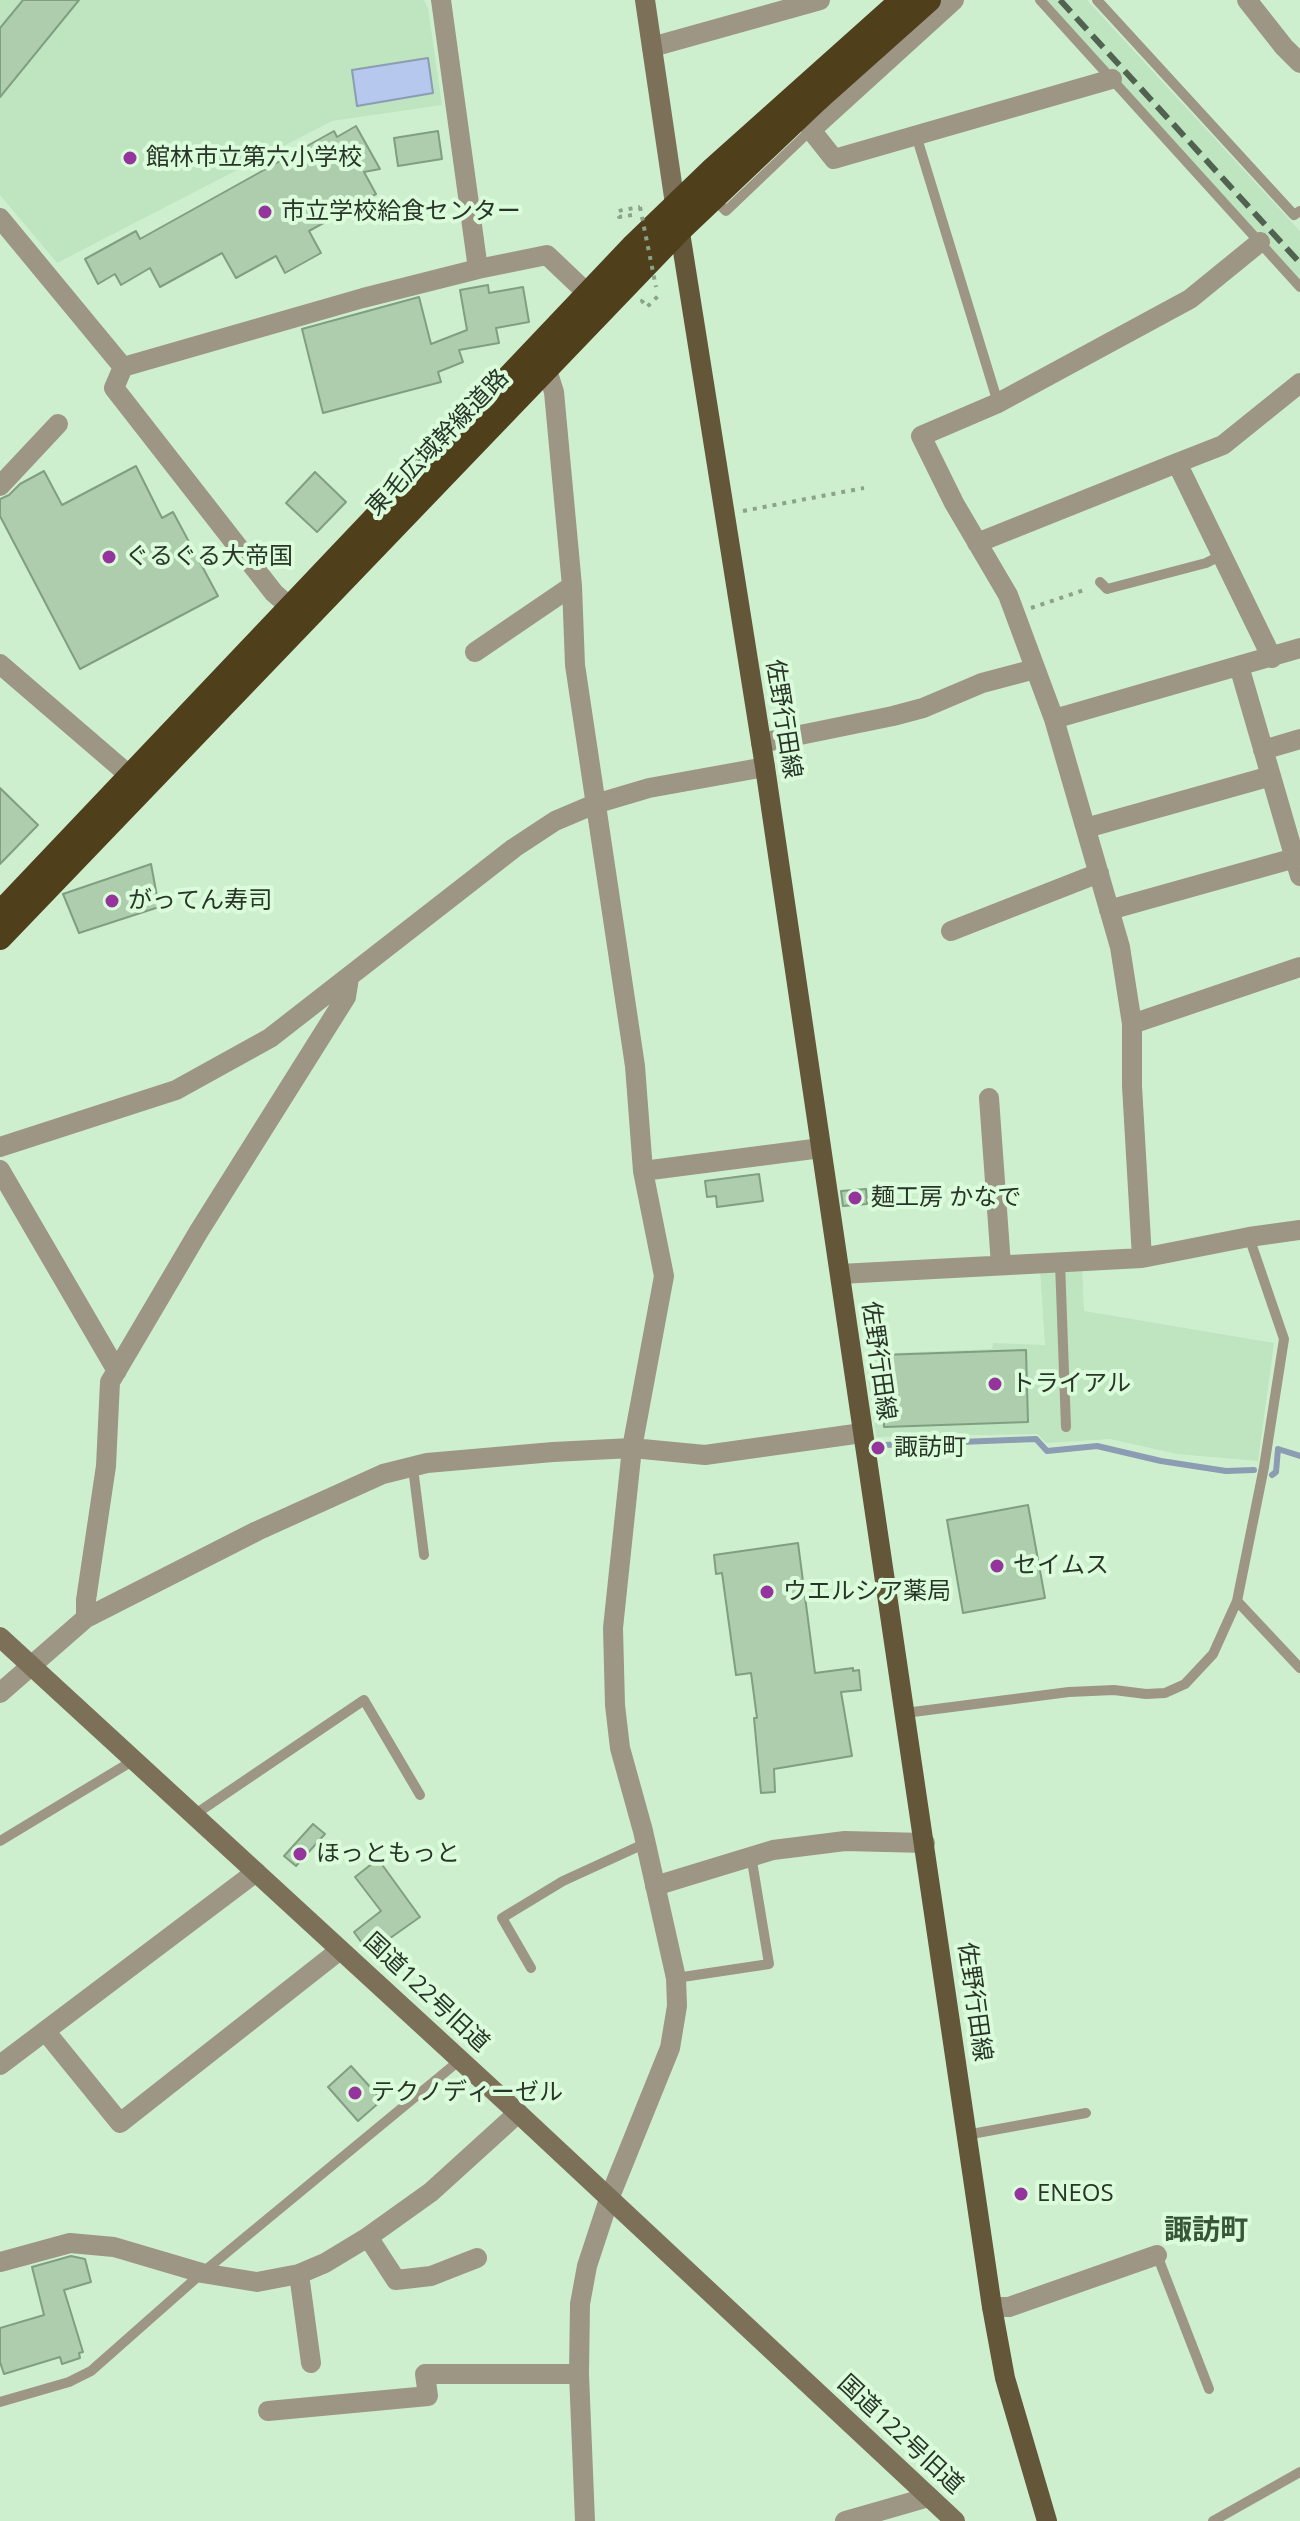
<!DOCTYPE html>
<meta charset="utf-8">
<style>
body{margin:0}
canvas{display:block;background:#ceefce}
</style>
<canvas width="1300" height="2521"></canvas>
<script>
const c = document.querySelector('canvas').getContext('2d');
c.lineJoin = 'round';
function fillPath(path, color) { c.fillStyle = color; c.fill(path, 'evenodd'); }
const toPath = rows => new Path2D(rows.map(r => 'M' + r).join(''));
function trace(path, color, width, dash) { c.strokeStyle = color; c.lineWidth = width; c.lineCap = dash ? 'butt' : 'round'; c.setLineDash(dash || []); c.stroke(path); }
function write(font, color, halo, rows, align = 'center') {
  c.font = font + ' "Open Sans","Noto Sans JP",sans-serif'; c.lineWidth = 8; c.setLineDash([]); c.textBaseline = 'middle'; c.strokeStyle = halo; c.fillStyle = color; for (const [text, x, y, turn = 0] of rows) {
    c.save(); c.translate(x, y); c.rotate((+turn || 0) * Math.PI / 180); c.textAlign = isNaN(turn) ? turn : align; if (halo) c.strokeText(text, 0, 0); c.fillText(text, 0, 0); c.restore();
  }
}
const built = toPath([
 [0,0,424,0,428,8,442,105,332,121,57,263,0,195],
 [1045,0,1087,0,1300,231,1300,280],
 [1082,1266,1084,1311,1274,1343,1258,1461,1177,1454,1110,1439,1046,1443,1038,1434,876,1437,865,1354,992,1349,993,1343,1045,1345,1040,1270]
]);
const water = toPath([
 [428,58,433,93,357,106,352,70,428,58]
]);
const stream = toPath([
 [884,1445,1036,1439,1047,1451,1097,1446,1161,1461,1226,1471,1254,1470],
 [1272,1475,1276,1472,1278,1449,1300,1456]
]);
const building = toPath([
 [23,0,79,0,0,97,0,28,23,0],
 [356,126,380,169,364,172,376,194,309,231,321,253,285,273,276,256,236,278,222,253,160,287,150,268,121,285,115,274,98,284,85,259,136,231,140,239,334,131,337,137,356,126],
 [438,131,442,159,398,166,394,138,438,131],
 [488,285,489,293,523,287,529,322,496,328,499,343,459,350,463,362,438,372,441,382,323,413,302,329,419,297,431,344,467,330,460,290,488,285],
 [136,466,162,518,173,512,218,596,80,669,0,516,0,499,9,495,20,484,44,471,62,505,136,466],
 [315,472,346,502,317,532,286,503,315,472],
 [0,788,38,825,0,864,0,788],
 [151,864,159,907,79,933,63,894,151,864],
 [759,1174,763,1201,717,1207,716,1196,707,1197,705,1181,759,1174],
 [866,1189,867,1204,843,1206,841,1191,866,1189],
 [1026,1350,1028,1422,884,1427,881,1355,1026,1350],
 [1028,1505,1045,1598,963,1613,947,1520,1028,1505],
 [798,1543,815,1673,853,1668,853,1671,859,1670,861,1690,841,1692,852,1756,774,1769,775,1792,761,1793,754,1718,757,1718,751,1673,736,1675,722,1573,716,1574,714,1555,798,1543],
 [313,1824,325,1834,296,1866,284,1856,313,1824],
 [378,1859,420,1917,369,1953,354,1932,381,1911,355,1877,378,1859],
 [351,2066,382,2100,358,2121,328,2087,351,2066],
 [71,2256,85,2259,91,2282,64,2290,83,2352,79,2353,80,2358,62,2364,60,2357,4,2374,0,2362,0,2328,44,2315,32,2267,71,2256]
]);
const path = toPath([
 [632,215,619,217,618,211,640,207],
 [643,300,642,301,647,307,661,293],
 [743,511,864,488],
 [1031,608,1087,589]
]);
const lane = toPath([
 [1040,0,1300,287],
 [1097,0,1294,215,1300,211],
 [916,135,998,403],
 [714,199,726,211,811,130],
 [1100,582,1107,589,1206,563,1222,555],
 [1060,1262,1066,1427],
 [413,1468,424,1555],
 [1237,1601,1300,1668],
 [905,1713,1069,1692,1114,1690,1146,1694,1165,1693,1185,1684,1213,1654,1237,1601,1264,1467,1284,1339,1249,1237],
 [194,1815,364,1700,420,1795],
 [0,1841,134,1760],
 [531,1968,502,1918,563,1881,646,1843],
 [676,1978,769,1964,751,1855],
 [966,2135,1086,2113],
 [1157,2255,1209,2389],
 [0,2402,69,2382,91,2371,202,2273,460,2060],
 [1213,2521,1300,2472]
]);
const street = toPath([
 [441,0,478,269],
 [954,0,811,130,834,159,1112,79],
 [1247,0,1284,47,1300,63],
 [652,47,820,0],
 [0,218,123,367],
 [547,370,554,392,572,586,575,665,635,1066,643,1171,664,1276,632,1448,613,1628,615,1705,620,1748,643,1831,676,1978,677,2006,670,2048,609,2199,587,2266,580,2304,579,2374,585,2521],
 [1177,463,1223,445,1300,383],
 [0,486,58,424],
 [977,543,1177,463,1272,658],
 [289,606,274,593,114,388,123,367,363,298,478,269,547,255,587,293],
 [475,652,572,586],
 [0,664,129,775],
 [1239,666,1300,876],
 [1054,719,1300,648],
 [761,743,893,716,923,708,982,683,1035,669],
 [1263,750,1300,739],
 [1086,828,1271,776],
 [1109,910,1295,858],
 [951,931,1099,873],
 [1132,1024,1300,967],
 [989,1098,1001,1265],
 [0,1147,176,1090,270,1038,514,848,555,821,595,804,649,788,765,767],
 [0,1170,117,1371],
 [643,1171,821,1148],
 [1142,1258,1132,1086,1132,1024,1120,947,1054,719,1008,595,954,503,921,436,998,403,1190,299,1260,242],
 [840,1274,1142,1258,1249,1237,1300,1230],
 [86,1618,86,1600,106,1466,110,1382,199,1231,346,997,349,978],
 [0,1693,86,1618,257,1531,383,1474,427,1463,553,1452,632,1448,705,1455,862,1433],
 [655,1886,773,1850,845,1841,925,1843],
 [46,2032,120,2123,340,1950],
 [0,2065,256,1872],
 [368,2237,396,2280,431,2276,477,2258],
 [0,2262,70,2243,114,2247,202,2273,257,2282,299,2274,325,2263,368,2237,431,2192,518,2113],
 [299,2274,311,2363],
 [992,2307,1009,2307,1157,2255],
 [268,2411,428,2396,425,2374,579,2374],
 [845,2521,929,2497]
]);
const secondary = toPath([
 [645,0,675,204],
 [0,1637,518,2113,955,2521]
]);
const primary = toPath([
 [678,220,765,767,992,2307,1005,2378,1047,2521]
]);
const highway = toPath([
 [0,913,632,247,713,169,902,0],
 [0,938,680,230,818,99]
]);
const rail = toPath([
 [1060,0,1300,263]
]);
const pathBridge = toPath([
 [640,207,656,287]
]);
const highwayBridge = toPath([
 [818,99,929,0]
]);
const markers = [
 [130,158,8,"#95349c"],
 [265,212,8,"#95349c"],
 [109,557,8,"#95349c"],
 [112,901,8,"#95349c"],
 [855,1198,8,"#95349c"],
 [995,1384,8,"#95349c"],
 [878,1448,8,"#95349c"],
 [997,1566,8,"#95349c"],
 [767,1592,8,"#95349c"],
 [300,1854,8,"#95349c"],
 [355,2093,8,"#95349c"],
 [1021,2194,8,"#95349c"]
];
const poiNames = [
 ["館林市立第六小学校",146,158],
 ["市立学校給食センター",281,212],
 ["ぐるぐる大帝国",125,557],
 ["がってん寿司",128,901],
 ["麺工房 かなで",871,1198],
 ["トライアル",1011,1384],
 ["諏訪町",894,1448],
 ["セイムス",1013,1566],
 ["ウエルシア薬局",783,1592],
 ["ほっともっと",316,1854],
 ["テクノディーゼル",371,2093],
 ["ENEOS",1037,2194]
];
const streetNames = [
 ["東毛広域幹線道路",438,443,-46],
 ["佐野行田線",783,719,81],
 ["佐野行田線",878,1361,82],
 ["国道122号旧道",426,1993,43],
 ["佐野行田線",974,2002,82],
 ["国道122号旧道",900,2435,43]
];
const quarterNames = [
 ["諏訪町",1206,2231]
];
fillPath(built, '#bee5bf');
fillPath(water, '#b6c8ee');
trace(water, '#8c9cb3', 2);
trace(stream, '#8c9cb3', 6);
fillPath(building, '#adcdad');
trace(building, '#809f81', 2);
trace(path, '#8aa38a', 4, [4, 6]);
trace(lane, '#9e9685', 10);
trace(street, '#9e9685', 20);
trace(secondary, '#7c7058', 20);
trace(primary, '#645638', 20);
trace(highway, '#4f3f1b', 24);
trace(rail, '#516251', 6, [16, 8]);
trace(pathBridge, '#8aa38a', 4, [4, 6]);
trace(highwayBridge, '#4f3f1b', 24);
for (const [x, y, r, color] of markers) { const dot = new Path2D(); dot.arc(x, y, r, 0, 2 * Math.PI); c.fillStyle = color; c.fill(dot); trace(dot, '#dbfcdb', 3); }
write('24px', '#293529', '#dbfcdb', poiNames, 'left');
write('24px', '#293529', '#dbfcdb', streetNames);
write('bold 28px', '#395539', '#dbfcdb', quarterNames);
</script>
